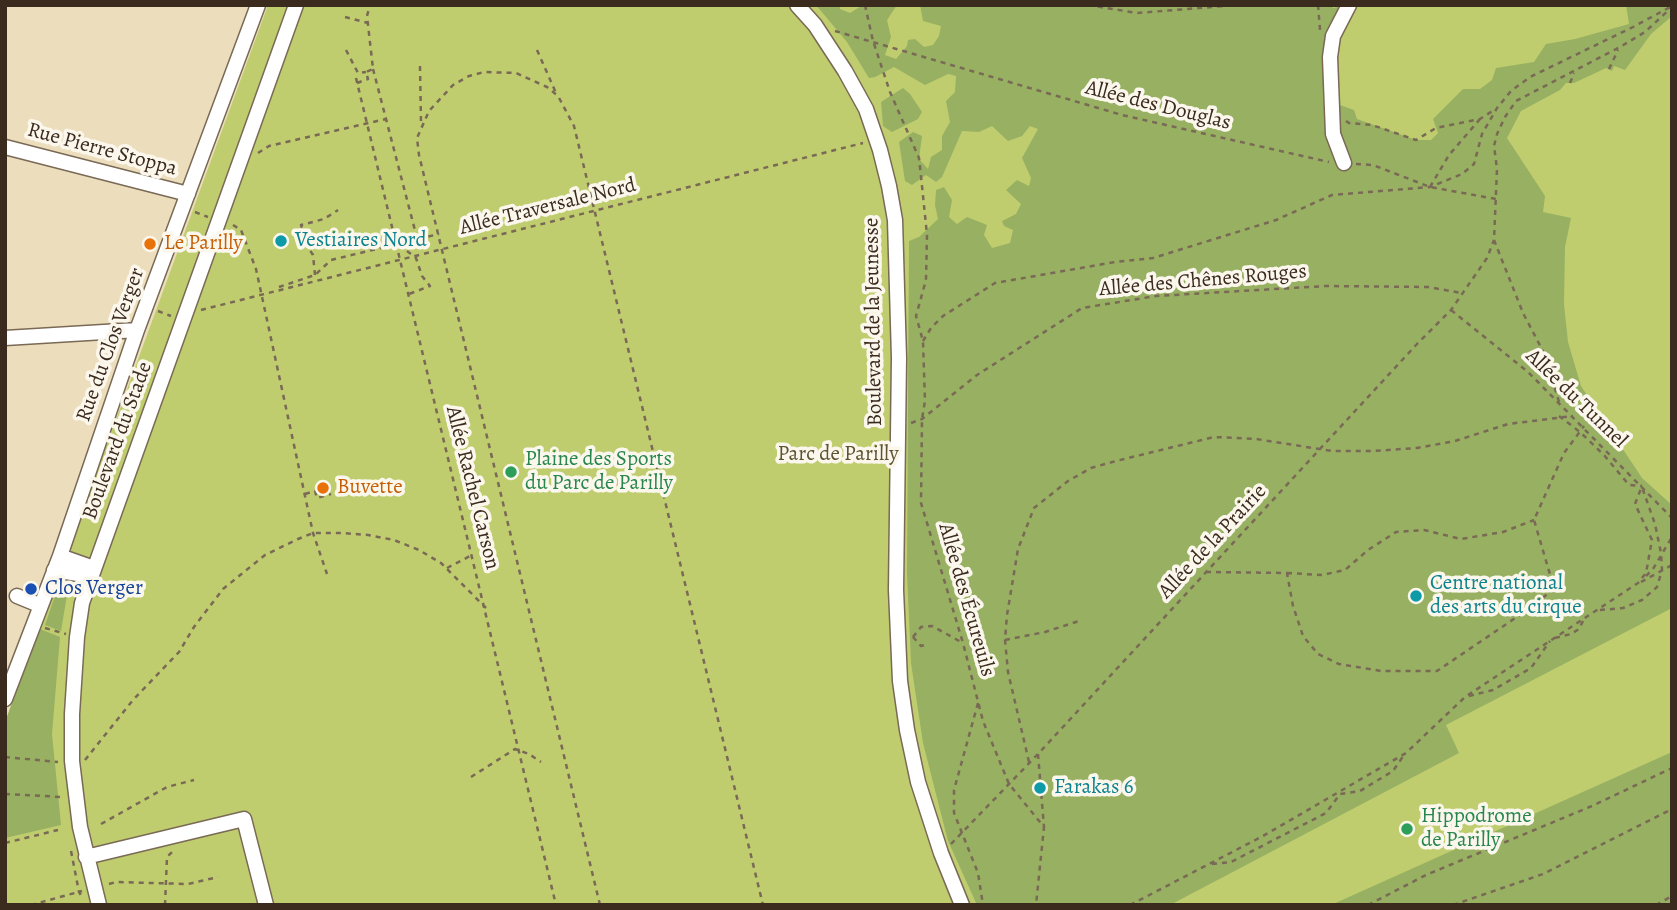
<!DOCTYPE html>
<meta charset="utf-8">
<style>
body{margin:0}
#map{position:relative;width:1677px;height:910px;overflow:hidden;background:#ecdebc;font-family:Alegreya,serif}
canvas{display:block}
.frame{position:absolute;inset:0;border:7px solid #3b2a1e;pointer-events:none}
</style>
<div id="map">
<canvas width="1677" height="910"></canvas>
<div class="frame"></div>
</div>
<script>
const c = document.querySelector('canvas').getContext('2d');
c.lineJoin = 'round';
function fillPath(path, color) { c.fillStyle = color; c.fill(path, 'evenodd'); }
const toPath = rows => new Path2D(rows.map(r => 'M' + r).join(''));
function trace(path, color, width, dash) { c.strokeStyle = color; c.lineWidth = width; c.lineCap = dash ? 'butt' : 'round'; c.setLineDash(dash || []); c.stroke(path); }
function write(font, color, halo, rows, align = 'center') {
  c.font = font + ' Alegreya,serif'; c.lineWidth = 7; c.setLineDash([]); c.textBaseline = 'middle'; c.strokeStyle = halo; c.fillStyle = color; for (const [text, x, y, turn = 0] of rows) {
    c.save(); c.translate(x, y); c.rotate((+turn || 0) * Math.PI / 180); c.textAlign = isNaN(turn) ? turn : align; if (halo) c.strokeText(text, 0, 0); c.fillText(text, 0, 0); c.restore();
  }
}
const green = toPath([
 [268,5,1672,5,1672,905,5,905,5,722]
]);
const forest = toPath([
 [816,5,840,5,840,9,850,13,863,5,897,5,887,20,891,37,885,55,896,59,907,46,908,40,915,39,924,47,933,45,939,36,941,26,923,21,920,5,1332,5,1333,8,1338,7,1336,26,1325,32,1329,101,1354,110,1357,119,1416,140,1431,140,1438,133,1433,119,1463,89,1480,89,1492,80,1496,68,1534,62,1546,44,1575,39,1629,24,1626,5,1672,5,1672,16,1651,34,1625,70,1614,66,1612,71,1606,68,1574,83,1566,83,1560,90,1521,111,1507,138,1545,196,1543,212,1571,218,1565,247,1564,304,1568,342,1581,386,1642,478,1672,505,1672,608,1446,725,1459,753,1170,905,977,905,948,841,923,743,911,663,907,573,909,241,919,237,938,219,935,205,936,190,944,187,952,200,949,217,957,224,967,217,987,225,984,235,992,248,1010,243,1013,230,1004,226,1002,221,1016,214,1021,204,1006,190,1017,180,1029,186,1031,178,1022,158,1038,129,1030,126,1022,136,1008,141,992,126,979,132,962,131,942,177,936,182,926,175,912,185,905,181,899,142,913,132,922,136,919,159,928,169,931,157,942,150,942,136,950,122,946,101,955,92,956,76,948,74,925,85,894,67,875,77,869,78,847,42],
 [903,88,910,94,922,112,918,119,892,132,883,126,881,102],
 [69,579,78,581,79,584,69,583,61,631,45,625,57,590,54,589],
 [40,629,60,637,52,734,61,825,5,838,5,722],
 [1672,752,1672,905,1331,905]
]);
const path = toPath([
 [865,5,873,41,890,92,919,158,922,186,927,235,926,280,916,316,923,341,925,401,922,419,921,503,963,643,983,721,1009,784,1044,827,1036,905],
 [1088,5,1137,13,1237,5],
 [1318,5,1320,30],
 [345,17,368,23],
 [835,31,1122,115,1329,162],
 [346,50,358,73,366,72],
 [537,50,556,93],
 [420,66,421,122],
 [373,69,417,238],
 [1609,69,1618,50],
 [356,78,556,905],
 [357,83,368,79,366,72,373,69,367,16,370,5],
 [1570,83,1574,73],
 [1346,121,1349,123,1372,125,1416,140,1436,128,1480,119,1494,110],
 [258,153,269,146,386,119],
 [1356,164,1373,165,1430,187,1496,199],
 [1430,187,1449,155,1480,119],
 [195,212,208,217],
 [233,225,241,230,256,269,313,533,327,574],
 [399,245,416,258,422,276,430,286,409,294],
 [315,275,313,255,306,244,301,225,324,219,338,210],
 [279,287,315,275,331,260,439,234],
 [201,310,863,143],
 [1451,310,1528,372,1672,518],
 [158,311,171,316],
 [923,341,931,328,943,316,995,283,1115,262,1153,258,1276,220,1332,195,1430,187,1462,174,1474,164,1482,134,1497,108,1511,91,1530,77,1633,27,1672,6],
 [1559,402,1545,355,1523,313,1494,240,1497,169,1494,146,1497,134,1505,117,1516,101,1620,47,1645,32,1672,7],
 [1559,416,1580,432,1604,455,1629,485,1642,486],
 [911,423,922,419,977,375,1082,308,1156,296,1326,286,1428,287,1462,293],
 [305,494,315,491,317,498,331,494],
 [447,568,472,555],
 [1206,572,1287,573,1293,606,1303,636,1318,654,1339,664,1381,671,1437,671,1536,604,1554,588,1534,520,1564,453,1584,426],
 [1287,573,1322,575,1345,570,1368,550,1396,532,1424,530,1461,539,1503,532,1534,520],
 [1646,576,1653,569,1672,537],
 [1641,582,1672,565],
 [1600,610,1623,608,1642,600,1657,587,1662,570,1661,553,1655,524,1643,490],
 [45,628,66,634],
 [913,637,921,627,932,626,963,643],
 [913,637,921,646,925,645],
 [1555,638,1571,634,1579,629,1583,621],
 [1005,640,1045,632,1079,621],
 [1469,696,1493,690,1531,668,1550,641],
 [978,703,954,790,954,813,978,873,983,905],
 [1038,754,1044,827],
 [5,757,58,762],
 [85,760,133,700,179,652,194,627,223,589,265,555,298,539,313,533,341,533,368,535,394,540,419,550,441,563,486,608],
 [1029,762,1008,672,1005,640,1007,615,1018,549,1034,508,1068,481,1091,468,1116,461,1214,437,1256,439,1332,451,1373,451,1417,448,1455,441,1508,424,1573,416],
 [471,777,515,749,529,754,541,762],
 [5,794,62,797,62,799],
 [101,824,167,787,194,780],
 [5,843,58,830],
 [951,844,1038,754,1417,344,1451,310,1487,258,1494,240],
 [71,851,79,892,83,898],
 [1212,864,1231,862,1326,813,1340,794,1360,791,1393,771,1404,755],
 [109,884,116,882,188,884,218,877],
 [31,905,82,891],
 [165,905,167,857,173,851],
 [600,905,419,155,417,138,429,111,453,85,469,76,484,72,516,73,547,87,558,96,574,126,763,905],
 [1130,905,1263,836,1406,753,1465,697,1638,583,1646,573,1652,540,1635,504,1642,486],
 [1368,905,1426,875,1592,806,1672,768],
 [1453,905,1543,874,1672,809],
 [1656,905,1672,896]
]);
const minor = toPath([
 [797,5,815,25,845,71,866,109,880,150,889,186,895,220,899,358,896,590,900,681,907,730,918,782,941,853,962,905],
 [5,147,188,194],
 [1344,163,1333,134,1330,57,1333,36,1349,5],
 [5,338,137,330],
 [60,556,94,568],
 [54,570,78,574,90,579],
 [17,596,39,605],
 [5,699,60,556,137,330,258,5],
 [86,857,244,819,266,905],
 [99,905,80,827,72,761,72,714,77,637,82,603,296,5]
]);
const markers = [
 [281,241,7,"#0f9aa8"],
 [150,244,7,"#e8710a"],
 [511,472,7,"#2e9e5b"],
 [323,488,7,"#e8710a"],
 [31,589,7,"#1a4fb4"],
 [1416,596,7,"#0f9aa8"],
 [1040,788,7,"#0f9aa8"],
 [1407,829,7,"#2e9e5b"]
];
const streetNames = [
 ["Allée des Douglas",1158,106,14],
 ["Rue Pierre Stoppa",102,150,15],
 ["Allée Traversale Nord",548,207,-14],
 ["Allée des Chênes Rouges",1203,281,-5],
 ["Boulevard de la Jeunesse",874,322,-91],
 ["Rue du Clos Verger",111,345,-70],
 ["Allée du Tunnel",1576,399,44],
 ["Boulevard du Stade",118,441,-70],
 ["Allée Rachel Carson",472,488,76],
 ["Allée de la Prairie",1213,542,-47],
 ["Allée des Écureuils",966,600,74]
];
const cultureNames = [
 ["Vestiaires Nord",295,241],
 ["Centre national",1430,584],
 ["des arts du cirque",1430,608],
 ["Farakas 6",1054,788]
];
const foodNames = [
 ["Le Parilly",164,244],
 ["Buvette",337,488]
];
const parkNames = [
 ["Parc de Parilly",838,455]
];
const leisureNames = [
 ["Plaine des Sports",525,460],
 ["du Parc de Parilly",525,484],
 ["Hippodrome",1421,817],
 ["de Parilly",1421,841]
];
const transitNames = [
 ["Clos Verger",45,589]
];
fillPath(green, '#bfcd6f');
fillPath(forest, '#97b062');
trace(minor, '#796955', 17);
trace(path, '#796955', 2.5, [5, 5]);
trace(minor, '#fff', 14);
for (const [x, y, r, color] of markers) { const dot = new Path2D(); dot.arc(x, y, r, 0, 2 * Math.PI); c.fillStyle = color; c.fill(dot); trace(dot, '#fbf7ec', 2.5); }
write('21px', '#3b2a1e', '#fbf7ec', streetNames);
write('21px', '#0d838f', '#fbf7ec', cultureNames, 'left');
write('21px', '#c56008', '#fbf7ec', foodNames, 'left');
write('21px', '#5c5332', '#fbf7ec', parkNames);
write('21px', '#27864d', '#fbf7ec', leisureNames, 'left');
write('21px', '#164399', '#fbf7ec', transitNames, 'left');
</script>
